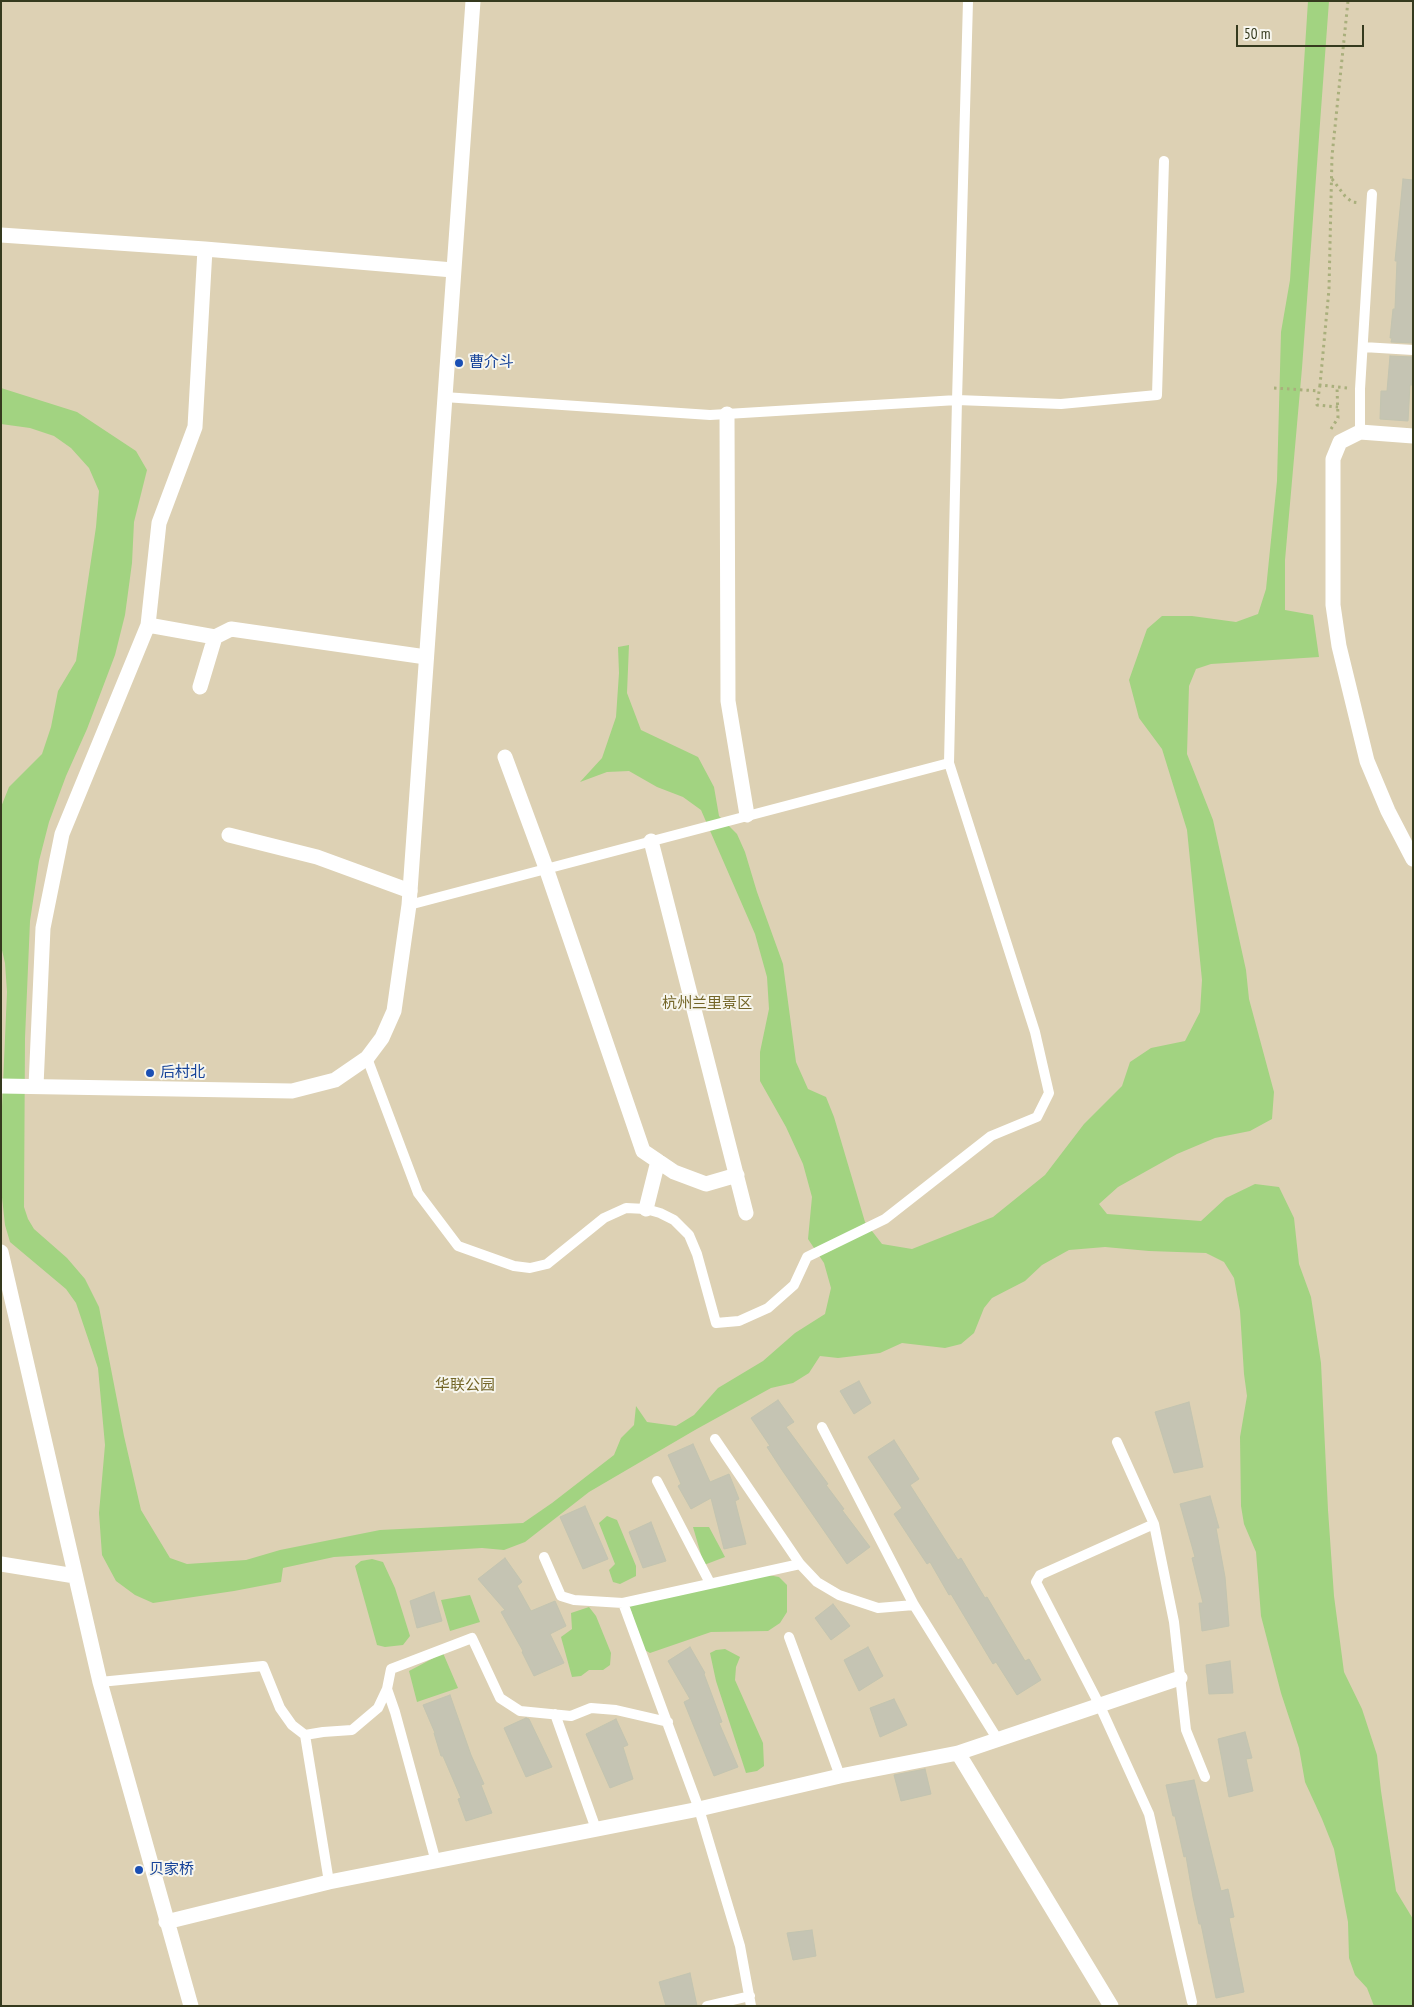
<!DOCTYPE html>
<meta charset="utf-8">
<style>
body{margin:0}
#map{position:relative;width:1414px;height:2007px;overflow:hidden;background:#eaeadd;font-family:"PT Sans Narrow",sans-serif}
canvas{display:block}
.frame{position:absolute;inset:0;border:2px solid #353a1e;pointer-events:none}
.scale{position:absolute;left:1236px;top:25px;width:128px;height:22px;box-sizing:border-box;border:2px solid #353a1e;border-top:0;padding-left:6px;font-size:15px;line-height:18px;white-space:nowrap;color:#353a1e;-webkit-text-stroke:4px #f7f6ee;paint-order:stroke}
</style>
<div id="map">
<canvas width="1414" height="2007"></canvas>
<div class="frame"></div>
<div class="scale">50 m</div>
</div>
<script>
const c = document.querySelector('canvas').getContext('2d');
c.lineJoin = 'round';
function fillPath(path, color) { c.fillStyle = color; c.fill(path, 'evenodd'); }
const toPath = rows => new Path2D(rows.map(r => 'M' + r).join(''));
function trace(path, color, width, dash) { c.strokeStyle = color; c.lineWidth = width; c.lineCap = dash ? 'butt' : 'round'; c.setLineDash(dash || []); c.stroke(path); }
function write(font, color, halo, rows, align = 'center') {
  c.font = font + ' "PT Sans Narrow","Noto Sans SC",sans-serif'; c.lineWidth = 4; c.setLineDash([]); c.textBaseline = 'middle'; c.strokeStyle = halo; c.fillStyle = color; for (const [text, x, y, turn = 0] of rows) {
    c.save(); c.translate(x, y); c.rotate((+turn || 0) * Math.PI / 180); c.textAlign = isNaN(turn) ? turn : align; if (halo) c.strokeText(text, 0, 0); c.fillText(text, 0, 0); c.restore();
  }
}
const green = toPath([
 [1,1,1413,1,1413,2006,1,2006]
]);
const water = toPath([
 [1308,1,1329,1,1302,368,1285,560,1285,610,1313,615,1319,657,1211,664,1196,669,1189,686,1187,754,1213,820,1246,970,1249,999,1274,1092,1272,1119,1250,1131,1215,1138,1177,1154,1118,1187,1099,1204,1107,1214,1201,1221,1226,1198,1255,1184,1279,1187,1294,1218,1299,1264,1311,1297,1321,1363,1328,1510,1334,1596,1344,1672,1362,1709,1377,1755,1381,1791,1396,1891,1413,1919,1413,2006,1374,2006,1367,1988,1355,1975,1349,1958,1348,1922,1334,1849,1322,1819,1305,1782,1299,1748,1281,1693,1261,1616,1256,1552,1244,1524,1241,1506,1240,1437,1247,1396,1244,1374,1240,1311,1234,1278,1224,1262,1206,1253,1149,1251,1105,1247,1069,1250,1042,1265,1025,1281,992,1298,984,1308,974,1333,961,1344,945,1348,902,1343,880,1353,838,1358,820,1356,809,1373,793,1383,771,1388,695,1430,589,1492,525,1542,504,1550,482,1548,334,1557,283,1568,281,1582,234,1591,153,1603,135,1595,116,1581,102,1555,99,1513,105,1445,98,1368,76,1303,66,1289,10,1242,5,1225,1,1188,2,1107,7,992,5,963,1,946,1,807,9,787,42,754,51,727,58,691,76,661,96,527,99,491,89,468,71,448,54,436,30,428,1,424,1,388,77,412,136,451,147,470,134,522,132,563,125,615,115,655,87,729,66,776,49,822,39,861,30,921,25,1038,24,1207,28,1219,34,1229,67,1258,85,1279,99,1307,124,1436,141,1510,170,1558,187,1564,246,1560,280,1550,380,1530,523,1523,552,1503,614,1455,621,1438,634,1425,636,1406,647,1422,676,1426,694,1415,718,1388,763,1361,795,1333,825,1314,831,1288,824,1263,808,1239,812,1197,803,1164,786,1127,760,1081,760,1052,769,1009,767,977,755,934,701,810,683,797,657,787,629,771,607,772,580,782,602,758,616,717,619,673,618,647,629,645,627,693,641,730,698,757,714,787,719,816,737,834,745,852,757,892,783,964,796,1062,808,1089,826,1097,834,1117,865,1222,882,1244,912,1249,993,1217,1045,1175,1084,1124,1122,1086,1130,1062,1151,1048,1185,1041,1200,1012,1202,980,1187,830,1162,749,1139,718,1129,680,1147,629,1162,616,1192,616,1236,622,1258,614,1266,589,1277,481,1281,332,1290,280],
 [607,1516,617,1520,636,1566,636,1576,620,1584,613,1582,609,1570,615,1564,599,1523],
 [693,1527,709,1527,725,1557,704,1565],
 [372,1559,383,1562,395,1588,410,1636,403,1645,385,1647,377,1645,355,1566,361,1561],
 [768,1575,779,1577,787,1585,787,1612,780,1623,768,1631,711,1632,650,1653,643,1649,629,1604],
 [470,1595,480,1622,450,1631,441,1600],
 [589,1607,596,1616,611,1653,610,1665,603,1670,589,1670,581,1676,572,1677,561,1637,572,1629,571,1613],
 [725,1649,740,1657,736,1667,735,1680,763,1743,764,1766,757,1771,746,1773,716,1681,710,1653,716,1650],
 [443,1653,458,1688,417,1702,409,1671]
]);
const building = toPath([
 [1403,179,1413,180,1413,343,1391,342,1392,338,1390,338,1393,309,1395,309,1397,261,1395,261,1403,179],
 [1390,356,1413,357,1413,385,1410,385,1408,421,1380,419,1381,391,1387,391,1390,356],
 [859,1381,871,1403,854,1414,840,1391,859,1381],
 [778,1400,794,1422,786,1427,828,1484,826,1485,844,1509,842,1510,870,1547,847,1564,782,1470,767,1447,770,1446,751,1418,778,1400],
 [1189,1402,1203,1467,1174,1473,1155,1412,1189,1402],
 [894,1440,919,1479,910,1485,958,1560,961,1558,985,1598,987,1597,1025,1661,1029,1659,1041,1680,1017,1695,996,1662,993,1664,951,1594,949,1595,930,1562,927,1564,894,1514,902,1508,868,1457,894,1440],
 [693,1444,710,1482,729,1474,739,1499,735,1501,746,1544,724,1549,711,1498,691,1509,678,1486,681,1484,668,1455,693,1444],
 [1210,1496,1219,1528,1216,1528,1225,1577,1229,1626,1202,1631,1199,1603,1203,1603,1192,1558,1195,1557,1180,1504,1210,1496],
 [585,1506,608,1559,583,1569,560,1517,585,1506],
 [651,1522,666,1561,643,1568,629,1532,651,1522],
 [505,1558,522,1582,517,1586,531,1611,555,1601,566,1626,550,1634,564,1663,534,1676,522,1652,523,1651,501,1612,505,1610,478,1579,505,1558],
 [434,1592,442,1621,417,1628,410,1601,434,1592],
 [833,1604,850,1626,831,1640,815,1618,833,1604],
 [690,1647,705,1673,704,1674,722,1722,719,1723,738,1767,714,1776,684,1702,690,1699,668,1661,690,1647],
 [868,1647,883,1676,859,1691,844,1660,868,1647],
 [1230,1661,1233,1693,1209,1694,1206,1665,1230,1661],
 [450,1695,471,1755,484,1784,481,1785,492,1813,466,1821,458,1799,461,1798,443,1756,441,1756,434,1733,435,1733,423,1705,450,1695],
 [894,1699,907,1725,880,1737,870,1708,894,1699],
 [526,1718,529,1719,552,1767,526,1777,504,1728,526,1718],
 [616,1719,628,1745,623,1747,633,1779,610,1788,586,1734,616,1719],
 [1245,1732,1252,1758,1246,1759,1253,1791,1229,1797,1218,1739,1245,1732],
 [925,1769,931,1794,901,1801,894,1775,925,1769],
 [1194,1780,1221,1891,1228,1889,1234,1917,1229,1918,1244,1992,1216,1998,1201,1924,1199,1924,1193,1897,1186,1856,1184,1857,1175,1816,1173,1816,1166,1785,1194,1780],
 [812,1930,816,1956,793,1960,787,1933,812,1930],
 [690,1973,697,2006,666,2006,659,1982,690,1973]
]);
const path = toPath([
 [1332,179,1345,196,1352,202,1360,203],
 [1320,385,1317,405,1338,407],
 [1274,388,1319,391],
 [1347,388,1320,385,1329,289,1332,156,1348,1],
 [1331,429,1338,418,1337,387]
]);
const service = toPath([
 [1363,347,1413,350],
 [444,397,710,415,957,400,1061,404,1157,395,1164,161],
 [1360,432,1360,389,1372,194],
 [409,905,949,763],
 [367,1058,418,1193,458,1246,514,1266,530,1268,547,1264,604,1218,626,1208,646,1209,660,1213,674,1220,689,1235,697,1254,716,1323,739,1321,768,1308,794,1285,807,1257,885,1219,991,1136,1037,1117,1049,1093,1035,1032,949,763,957,400,968,1],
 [822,1427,914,1605,998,1740],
 [715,1439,800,1564,817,1582,839,1595,878,1608,914,1605],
 [1117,1442,1154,1524,1174,1622,1186,1730,1205,1777],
 [657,1481,710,1583],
 [1154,1524,1040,1575,1036,1582,1099,1704,1149,1814,1192,2002],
 [544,1557,561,1596,574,1600,623,1603,800,1564],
 [623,1603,699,1809,740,1946,751,2006],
 [789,1637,840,1776],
 [100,1682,263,1666,280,1708,292,1725,305,1735,329,1882],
 [387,1689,395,1712,436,1862],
 [555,1714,596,1829],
 [305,1735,323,1732,352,1730,378,1708,387,1689,391,1669,472,1638,500,1698,520,1711,571,1716,591,1708,616,1710,668,1722],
 [707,2006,750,1996]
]);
const minor = toPath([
 [1,235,205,249,453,270],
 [727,414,728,701,747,815],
 [1413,436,1360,432,1340,442,1333,459,1333,605,1339,646,1367,761,1388,811,1413,859],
 [148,625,215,637,231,629,426,657],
 [200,687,215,637],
 [505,757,546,868,643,1151,674,1172,706,1184,737,1175],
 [229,835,317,857,410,891],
 [651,841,746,1213],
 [36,1086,43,928,62,834,148,625,159,523,195,427,205,249],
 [646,1209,658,1161],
 [1,1252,100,1682,191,2006],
 [1,1564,75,1576],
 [958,1753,1111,2006],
 [166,1922,329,1882,699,1809,840,1776,958,1753,1180,1678]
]);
const tertiary = toPath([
 [1,1086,292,1091,335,1080,367,1058,382,1038,394,1011,409,905,473,1]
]);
const markers = [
 [459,363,5,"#1a4fb4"],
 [150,1073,5,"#1a4fb4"],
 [139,1870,5,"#1a4fb4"]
];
const transitNames = [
 ["曹介斗",469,363],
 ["后村北",160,1073],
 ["贝家桥",149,1870]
];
const parkNames = [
 ["杭州兰里景区",707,1004],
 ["华联公园",465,1386]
];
fillPath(green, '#ddd1b4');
fillPath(water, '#a2d381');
fillPath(building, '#c5c4b3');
trace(building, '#c3c4b0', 1);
trace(path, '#a9af7c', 3, [2.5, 4]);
trace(service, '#fff', 10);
trace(minor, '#fff', 15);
trace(tertiary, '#fff', 15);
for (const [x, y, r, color] of markers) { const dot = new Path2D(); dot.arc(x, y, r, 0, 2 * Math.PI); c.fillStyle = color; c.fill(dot); trace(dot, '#f7f6ee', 2); }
write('15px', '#164399', '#f7f6ee', transitNames, 'left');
write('15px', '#736527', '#f7f6ee', parkNames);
</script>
